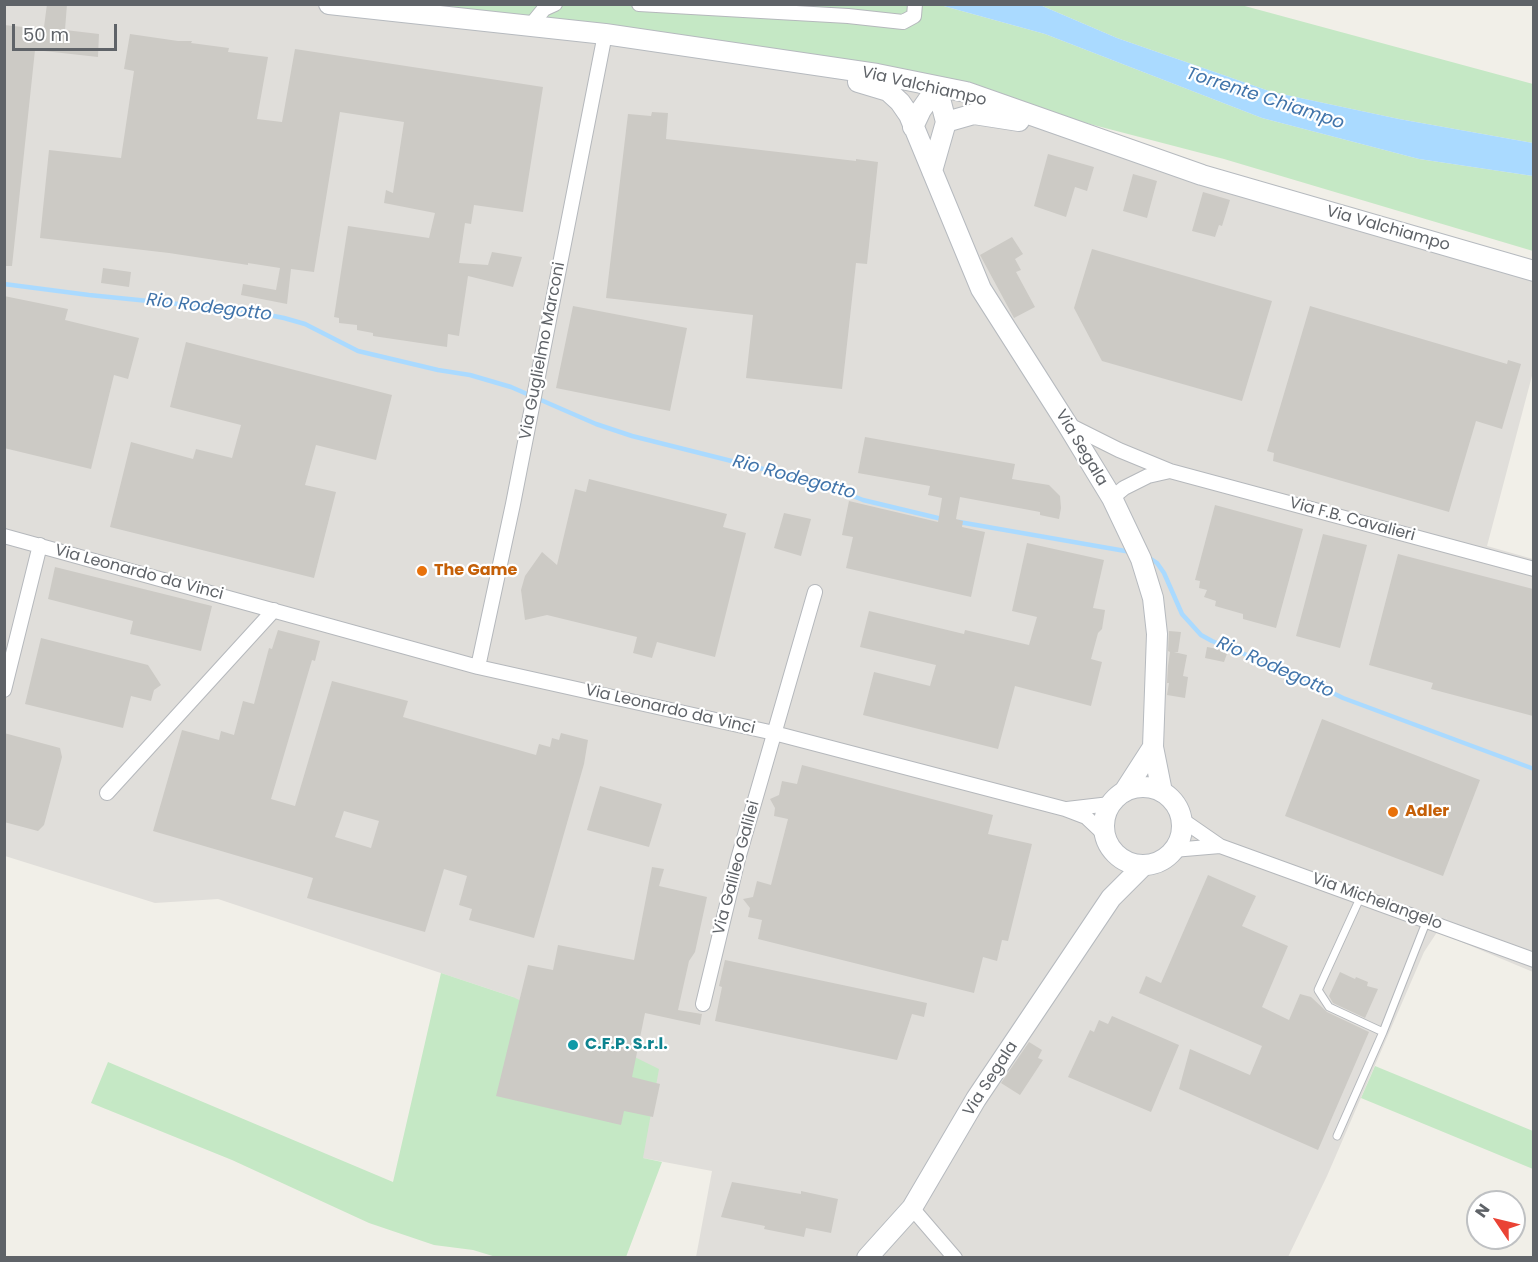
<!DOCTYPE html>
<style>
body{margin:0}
#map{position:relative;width:1538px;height:1262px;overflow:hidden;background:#f1efe8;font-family:Poppins,sans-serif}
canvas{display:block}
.frame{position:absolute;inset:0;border:6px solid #5f6368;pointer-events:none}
.north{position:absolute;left:1466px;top:1190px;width:60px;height:60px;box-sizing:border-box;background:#fff;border:2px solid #bfc1c3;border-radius:50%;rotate:305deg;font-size:16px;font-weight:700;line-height:24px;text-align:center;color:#5f6368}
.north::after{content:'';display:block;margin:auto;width:21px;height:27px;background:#ea4335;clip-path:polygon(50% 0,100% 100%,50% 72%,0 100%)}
.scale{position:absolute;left:12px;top:24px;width:105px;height:27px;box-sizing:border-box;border:3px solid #5f6368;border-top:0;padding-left:8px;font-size:18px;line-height:21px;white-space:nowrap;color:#5f6368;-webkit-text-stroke:4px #fff;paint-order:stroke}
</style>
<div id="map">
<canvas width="1538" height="1262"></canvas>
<div class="frame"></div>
<div class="north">N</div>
<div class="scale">50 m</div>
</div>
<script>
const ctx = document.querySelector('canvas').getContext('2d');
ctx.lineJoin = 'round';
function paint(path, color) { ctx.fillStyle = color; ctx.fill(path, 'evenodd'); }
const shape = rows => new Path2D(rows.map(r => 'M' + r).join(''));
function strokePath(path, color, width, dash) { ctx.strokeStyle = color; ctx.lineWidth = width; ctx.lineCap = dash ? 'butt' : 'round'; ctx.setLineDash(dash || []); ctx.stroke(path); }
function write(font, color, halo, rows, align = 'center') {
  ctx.font = font + ' Poppins,sans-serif'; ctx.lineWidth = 4.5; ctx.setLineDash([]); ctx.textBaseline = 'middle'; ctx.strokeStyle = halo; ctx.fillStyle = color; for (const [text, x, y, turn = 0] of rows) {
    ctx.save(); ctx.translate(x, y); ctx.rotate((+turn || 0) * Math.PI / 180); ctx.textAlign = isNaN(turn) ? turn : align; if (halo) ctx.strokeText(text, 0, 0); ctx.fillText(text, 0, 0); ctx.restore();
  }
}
paint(shape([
 [4,5,312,5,529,28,894,73,1533,278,1533,372,1487,546,1533,559,1533,972,1440,933,1447,917,1424,952,1327,1176,1288,1257,696,1257,712,1171,643,1158,513,997,218,899,155,903,5,856]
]), '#e0deda');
paint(shape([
 [312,5,940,5,1045,34,1262,118,1419,159,1533,176,1533,251,1224,159,894,73,529,28],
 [1040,5,1241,5,1533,84,1533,143,1399,119,1272,92,1117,38],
 [441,973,513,997,659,1069,643,1158,662,1162,626,1257,496,1257,473,1250,434,1245,369,1223,232,1160,91,1103,108,1062,393,1182],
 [1375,1066,1533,1131,1533,1169,1361,1098]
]), '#c5e8c5');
paint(shape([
 [940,5,1040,5,1117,38,1272,92,1399,119,1533,143,1533,176,1419,159,1262,118,1045,34]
]), '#aadaff');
strokePath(shape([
 [4,284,89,295,248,311,284,318,305,324,358,351,438,370,470,375,511,387,596,424,632,436,823,484,863,500,942,519],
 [959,522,1131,552],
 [1148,557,1157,563,1164,573,1182,614,1201,635,1212,641,1294,674,1343,698,1534,769]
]), '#aadaff', 4.5);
paint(shape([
 [47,4,67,4,65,30,99,34,98,57,35,50,12,266,4,266,4,25,42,29,44,27],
 [130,34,178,41,192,41,191,43,229,48,228,52,268,57,257,119,282,122,295,49,543,87,523,212,474,205,471,224,465,223,459,263,488,265,492,252,522,257,513,287,468,276,459,336,448,334,447,347,373,336,373,333,357,330,357,325,339,323,339,318,334,317,348,226,429,238,435,213,384,203,386,190,393,193,404,122,340,112,314,272,291,269,287,304,241,295,243,284,276,290,280,268,248,263,248,265,169,253,40,238,49,150,121,158,134,71,124,69],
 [652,112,668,113,666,139,856,161,856,159,878,162,867,264,856,263,842,389,746,378,753,315,606,298,628,114,651,116],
 [1048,154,1094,167,1087,191,1075,187,1066,217,1034,206],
 [1133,174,1157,181,1147,218,1123,211],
 [1203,192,1230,200,1222,226,1219,225,1215,237,1192,231],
 [1012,237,1023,254,1015,259,1021,270,1016,272,1035,307,1014,318,980,255],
 [1092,249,1272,301,1242,401,1102,361,1074,308],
 [103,268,131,272,129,287,101,283],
 [4,296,68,309,65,320,139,338,128,379,114,375,91,469,4,448],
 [573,306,687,328,670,411,556,388],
 [1310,306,1507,364,1508,360,1521,364,1502,429,1476,421,1449,512,1273,461,1274,453,1267,451],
 [186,342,392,395,376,460,316,445,305,485,336,492,314,578,110,527,131,442,193,459,196,449,232,458,241,425,170,407],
 [865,437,1015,464,1012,479,1049,485,1060,496,1061,508,1059,519,1040,515,1040,512,960,497,956,519,963,521,962,527,985,532,971,597,846,568,853,537,842,535,849,501,938,522,942,498,928,495,930,486,858,473],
 [589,479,727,514,723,527,746,533,715,657,657,642,652,658,633,653,637,637,547,615,525,620,521,590,525,576,542,552,557,565,575,489,586,492],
 [1215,505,1303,529,1276,628,1243,619,1243,614,1215,606,1216,601,1204,597,1207,590,1199,588,1200,581,1195,580],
 [784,513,811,519,801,556,774,548],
 [1323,534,1367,545,1340,648,1296,636],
 [1027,543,1104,560,1093,608,1105,610,1102,629,1098,633,1091,659,1102,662,1091,706,1015,686,998,749,863,715,874,672,930,686,936,665,860,647,869,611,964,634,965,630,1029,645,1037,617,1012,611],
 [1398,554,1533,589,1533,716,1431,689,1433,683,1369,665],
 [55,567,212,606,201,651,130,634,133,621,48,599],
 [278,630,320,641,315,661,312,660,271,799,295,806,332,681,408,701,403,717,536,755,539,744,550,747,552,738,559,740,561,733,588,740,584,764,534,938,469,920,472,909,459,905,467,876,444,869,425,932,307,898,313,878,153,831,182,730,219,740,221,731,234,735,243,701,254,704,269,648,272,649],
 [344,811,379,821,371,848,335,837],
 [1169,631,1181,632,1178,652,1174,652,1187,655,1183,676,1188,677,1185,698,1167,695,1169,683,1167,683,1168,666,1170,652,1168,651],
 [41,638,148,665,161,685,154,690,151,701,131,696,123,728,25,704],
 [1207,647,1228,651,1224,662,1205,658],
 [1322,719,1480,780,1443,876,1285,816],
 [4,733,60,748,62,757,44,825,38,831,4,822],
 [802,765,993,815,988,834,1032,844,1008,941,1002,940,997,961,983,957,974,993,758,939,762,920,748,917,750,908,743,899,753,897,757,881,771,885,788,819,774,816,775,808,770,799,779,795,782,781,797,784],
 [600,786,662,804,649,847,587,830],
 [652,867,664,869,659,886,707,897,695,952,689,961,678,1010,702,1014,700,1025,645,1013,632,1077,660,1084,653,1117,624,1111,621,1125,496,1096,528,965,553,970,558,945,634,960],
 [1208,875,1256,896,1242,926,1288,946,1262,1007,1289,1020,1300,994,1311,997,1327,1012,1369,1032,1318,1150,1179,1089,1190,1049,1250,1075,1262,1046,1139,993,1146,976,1161,983],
 [725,960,927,1003,924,1017,912,1014,897,1060,715,1021,722,987,719,986],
 [1340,972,1355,979,1356,977,1368,982,1367,986,1378,989,1365,1018,1333,1003,1329,996],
 [1112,1016,1179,1045,1151,1112,1068,1077,1090,1030,1094,1032,1099,1020,1108,1024],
 [1029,1042,1042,1050,1038,1058,1043,1060,1020,1095,1001,1083],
 [732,1182,801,1194,801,1191,838,1199,831,1233,806,1228,804,1237,764,1229,765,1226,721,1217]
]), '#cccac5');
const lane = shape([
 [1361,896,1318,990,1329,1007,1383,1032,1427,920],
 [1337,1136,1383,1032]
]);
const street = shape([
 [639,4,848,16,903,22,914,16,915,4],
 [533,27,535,20,544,9,555,4],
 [1067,424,1119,450,1170,471,1534,569],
 [1112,498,1124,488,1148,476,1170,471],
 [4,536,478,667,774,733,1065,809,1086,817,1104,834],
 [478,667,513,504,605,34],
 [4,690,40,545],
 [107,793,274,610],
 [1067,809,1110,804],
 [1181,819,1220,846,1534,960],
 [1173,850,1220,846],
 [703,1004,738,859,815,592],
 [912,1208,955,1258]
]);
const secondary = shape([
 [329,4,605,34,877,74,966,92,1202,175,1534,271],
 [858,82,888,91,900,102,909,115,981,289,1067,424,1112,498,1141,559,1153,598,1157,634,1153,747,1162,792],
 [946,122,974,114,1019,121],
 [913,127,921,110,937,87],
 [932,171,946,122,937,87],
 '1104 826a39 39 0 1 1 78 0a39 39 0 1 1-78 0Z',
 [1124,792,1153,747],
 [867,1258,912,1208,976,1099,1111,898,1144,865]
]);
strokePath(lane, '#b5b8bc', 9);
strokePath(street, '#b5b8bc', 16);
strokePath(secondary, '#b6babf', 22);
strokePath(lane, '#fff', 7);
strokePath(street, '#fff', 14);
strokePath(secondary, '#fff', 20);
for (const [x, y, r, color] of [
 [422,571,6,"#e8710a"],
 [1393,812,6,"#e8710a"],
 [573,1045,6,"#0f9aa8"]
]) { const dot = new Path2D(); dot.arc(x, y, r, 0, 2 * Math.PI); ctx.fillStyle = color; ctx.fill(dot); strokePath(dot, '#fff', 2); }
write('16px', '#5f6368', '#fff', [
 ["Via Valchiampo",924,87,13],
 ["Via Valchiampo",1388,229,16],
 ["Via Guglielmo Marconi",543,351,-79],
 ["Via Segala",1081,448,59],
 ["Via F.B. Cavalieri",1352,520,15],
 ["Via Leonardo da Vinci",139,573,15],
 ["Via Leonardo da Vinci",670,710,13],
 ["Via Galileo Galilei",737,868,-75],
 ["Via Michelangelo",1377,902,20],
 ["Via Segala",991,1079,-57]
]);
write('bold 16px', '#c56008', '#fff', [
 ["The Game",434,571],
 ["Adler",1405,812]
], 'left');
write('bold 16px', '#0d838f', '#fff', [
 ["C.F.P. S.r.l.",585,1045]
], 'left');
write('italic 18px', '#4174aa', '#fff', [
 ["Torrente Chiampo",1265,99,18],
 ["Rio Rodegotto",209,308,7],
 ["Rio Rodegotto",794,478,15],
 ["Rio Rodegotto",1275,668,24]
]);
</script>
